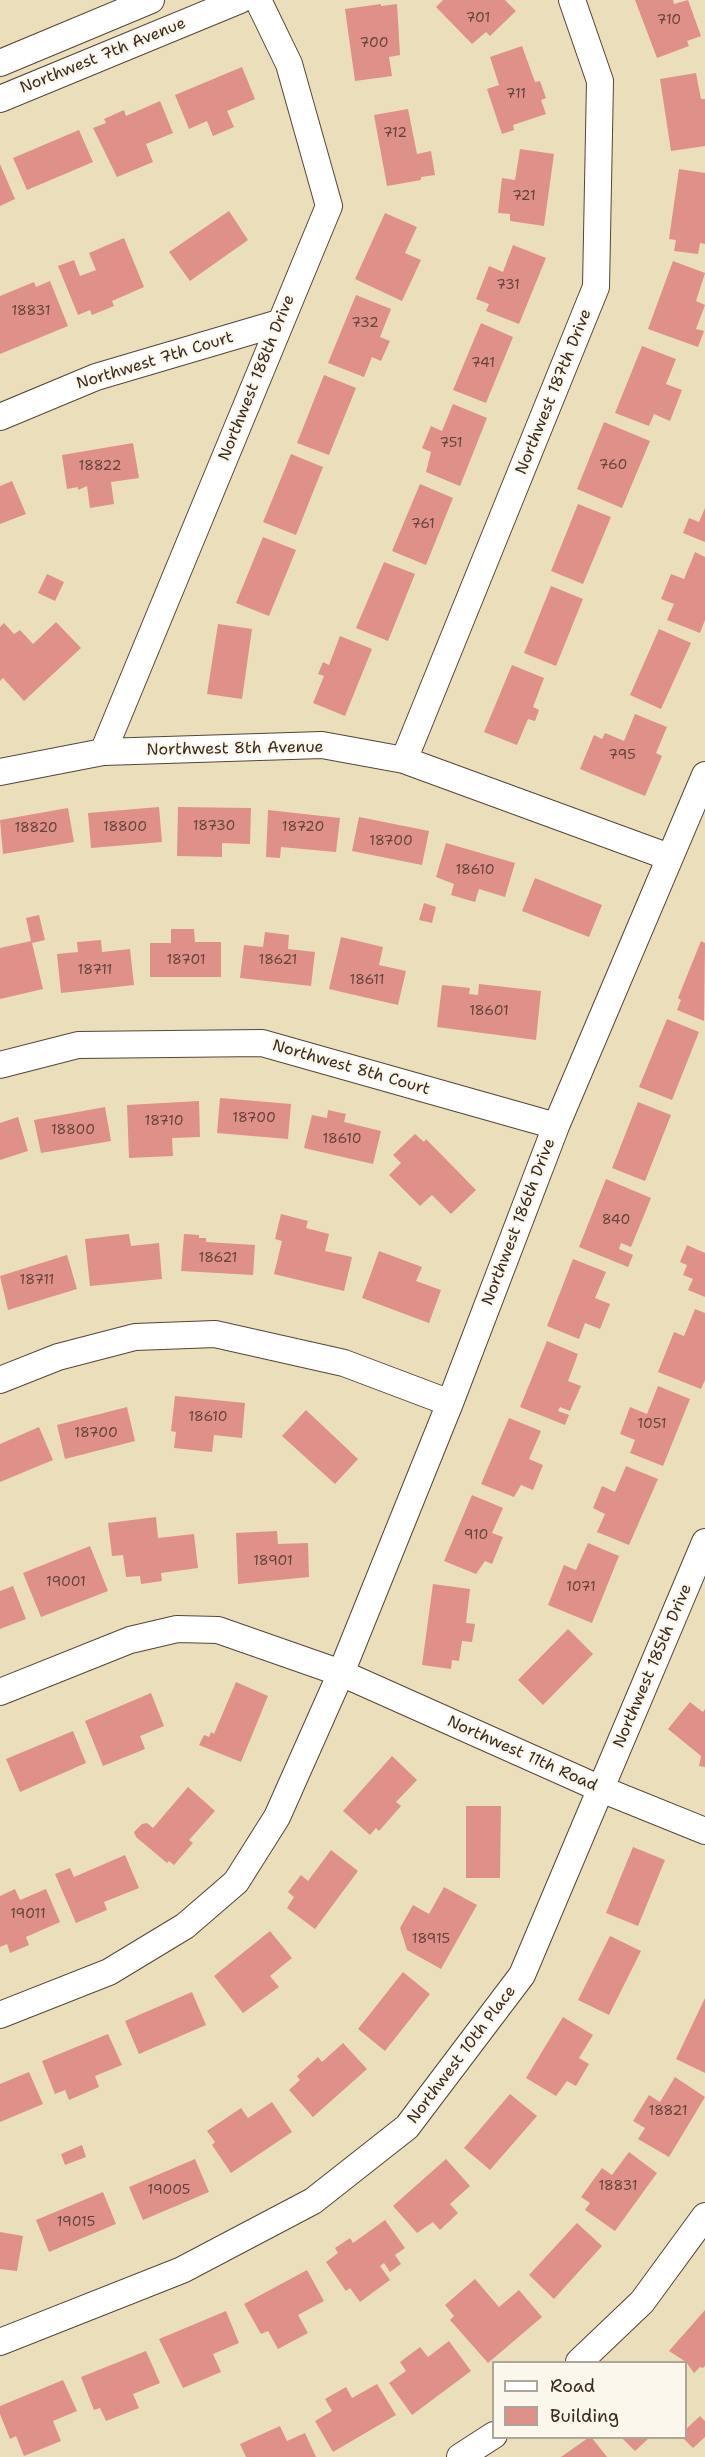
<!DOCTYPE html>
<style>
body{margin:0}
#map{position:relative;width:705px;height:2457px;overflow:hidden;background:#ebdfbb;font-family:"Shantell Sans",sans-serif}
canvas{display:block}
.legend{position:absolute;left:492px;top:2361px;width:195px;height:78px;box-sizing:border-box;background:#fbf7ec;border:2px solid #aea59a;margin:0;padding:8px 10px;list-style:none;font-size:18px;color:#3b2a1e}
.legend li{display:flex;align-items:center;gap:12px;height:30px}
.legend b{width:30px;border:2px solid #aea59a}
</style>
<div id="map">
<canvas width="705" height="2457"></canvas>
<ul class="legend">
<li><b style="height:8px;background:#fff"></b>Road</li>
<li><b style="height:16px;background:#df9089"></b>Building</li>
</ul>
</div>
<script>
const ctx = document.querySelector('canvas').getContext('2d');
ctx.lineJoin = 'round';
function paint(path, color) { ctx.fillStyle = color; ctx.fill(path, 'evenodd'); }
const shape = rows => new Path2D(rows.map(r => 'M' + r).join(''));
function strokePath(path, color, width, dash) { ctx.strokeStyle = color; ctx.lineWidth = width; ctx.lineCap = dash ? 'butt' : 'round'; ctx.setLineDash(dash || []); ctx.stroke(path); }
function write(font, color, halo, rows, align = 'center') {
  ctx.font = font + ' "Shantell Sans",sans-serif'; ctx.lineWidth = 4.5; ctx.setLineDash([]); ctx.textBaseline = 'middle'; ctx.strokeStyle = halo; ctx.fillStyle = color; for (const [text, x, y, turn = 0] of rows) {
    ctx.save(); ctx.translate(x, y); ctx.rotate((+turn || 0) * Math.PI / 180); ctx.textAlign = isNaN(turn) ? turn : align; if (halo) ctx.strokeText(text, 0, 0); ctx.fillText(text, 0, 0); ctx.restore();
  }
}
paint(shape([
 [443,0,505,0,516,11,490,36,486,32,472,44,436,7],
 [635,0,673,0,674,4,688,0,701,36,687,41,689,46,657,58],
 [381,4,381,6,397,4,400,55,389,57,392,76,355,81,345,9],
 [522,46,535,82,540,81,546,98,541,100,546,114,513,125,514,130,502,134,487,89,499,85,490,57],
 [242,67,255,99,227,111,234,127,213,136,207,121,189,129,175,95],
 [696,73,701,99,705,99,705,146,671,151,660,79],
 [160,101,173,133,146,144,153,162,117,177,93,128,106,123,104,119,124,110,126,116],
 [408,109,417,154,431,151,435,175,421,177,421,180,387,186,374,115],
 [79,130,93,162,27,190,13,158],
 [520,149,554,154,544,226,510,221,510,214,498,213,502,178,515,180],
 [0,164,15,199,0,206],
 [679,169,705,173,705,244,700,243,698,254,674,251,676,240,669,239],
 [229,211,248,240,190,281,169,252],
 [385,213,417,227,405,253,421,260,402,301,355,279],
 [124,238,144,287,112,301,114,306,92,315,90,310,78,315,58,266,74,260,80,276,96,270,89,253],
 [513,245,546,258,519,324,486,311,489,304,476,299,489,266,503,272],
 [673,261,705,273,696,301,705,305,696,329,704,331,698,347,648,329],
 [50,281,68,326,0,354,0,296,34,282,36,287],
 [356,295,391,309,380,337,390,341,381,361,372,357,364,377,328,363],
 [481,323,513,337,486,403,453,390],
 [642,346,676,359,666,384,682,390,670,421,654,414,649,426,615,413],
 [324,375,356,388,329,455,297,443],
 [453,404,487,418,460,486,426,472,431,452,422,448,431,426,442,431],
 [604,422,650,441,622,508,577,489],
 [133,443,139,478,111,482,114,504,90,508,87,486,78,490,78,487,67,489,62,455],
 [291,454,323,467,296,535,263,522],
 [12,481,26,514,0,524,0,486],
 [420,484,453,498,426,565,392,551],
 [578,504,611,517,583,584,551,571],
 [705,508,705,542,683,533,689,518,699,522],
 [263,537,296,550,269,616,236,603],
 [695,552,705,557,705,620,700,633,667,620,674,604,661,599,671,574,684,579],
 [384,562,415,574,388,641,356,628],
 [47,574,64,582,55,601,38,593],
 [551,586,583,599,556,666,524,653],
 [56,622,81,648,24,701,3,678,0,681,0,627,4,623,14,634,20,630,33,644],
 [218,624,252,629,242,699,207,694],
 [659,629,691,643,661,709,630,695],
 [340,636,372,649,345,716,313,703,324,676,318,674,323,662,329,665],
 [512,665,544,678,533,707,539,710,535,721,528,719,517,745,484,732],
 [635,714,667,727,656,753,662,756,645,796,580,769,594,735,602,739,605,733,624,741],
 [159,807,162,842,91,848,88,813],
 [178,807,251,808,250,844,222,843,222,857,177,856],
 [68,808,74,842,3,854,0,820],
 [268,810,340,818,336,852,281,847,280,858,266,857],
 [359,817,429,831,422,865,352,851],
 [446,843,515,863,505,897,479,889,475,902,451,895,454,884,436,877],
 [535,878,602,905,589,937,522,911],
 [424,903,436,907,432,923,419,920],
 [39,915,45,940,32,943,43,989,0,999,0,948,31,941,26,918],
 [171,929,194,929,195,942,221,942,221,977,150,977,150,943,171,943],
 [265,932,289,935,288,949,315,952,311,986,240,978,244,945,263,947],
 [341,937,383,947,379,965,406,971,398,1005,329,989],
 [101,940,102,952,130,949,134,985,61,993,57,954,78,952,77,942],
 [701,941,705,943,704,1021,677,1010,681,1000,678,998],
 [479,984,541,991,536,1040,437,1027,442,985,470,988,469,994,478,995],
 [667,1019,699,1032,672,1100,639,1087],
 [220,1098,291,1104,288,1139,217,1133],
 [199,1101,200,1137,172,1138,173,1156,129,1158,127,1105],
 [638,1102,671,1115,645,1181,612,1168],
 [105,1107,111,1141,41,1153,34,1120],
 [328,1110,346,1114,344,1122,381,1131,373,1164,304,1148,312,1115,327,1118],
 [18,1117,28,1151,0,1160,0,1123],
 [415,1134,424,1142,426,1139,476,1190,451,1214,432,1195,420,1206,389,1175,401,1163,393,1155],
 [606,1179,651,1198,631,1247,621,1243,619,1249,633,1255,628,1267,579,1247],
 [281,1214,308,1221,306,1228,329,1234,325,1251,352,1257,344,1291,274,1274,282,1241,275,1239],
 [129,1234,131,1246,159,1243,162,1279,90,1286,85,1239],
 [184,1234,199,1235,199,1238,206,1238,206,1242,255,1245,253,1275,181,1271],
 [687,1245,705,1253,705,1297,688,1290,693,1279,683,1275,687,1265,680,1262],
 [379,1251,422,1267,416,1281,441,1290,429,1323,362,1298],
 [67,1255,77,1289,8,1310,0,1276],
 [573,1259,606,1272,595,1298,610,1304,600,1329,585,1323,579,1339,547,1326],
 [695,1309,705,1313,705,1380,701,1389,658,1372,674,1332,684,1336],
 [547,1341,578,1354,568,1381,581,1386,570,1411,560,1407,558,1411,569,1415,565,1425,520,1407],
 [658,1386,690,1399,663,1466,630,1453,635,1440,620,1434,630,1407,647,1414],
 [175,1396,245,1403,242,1438,214,1435,212,1452,174,1448,176,1432,171,1431],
 [127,1407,135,1441,65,1459,57,1425],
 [306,1410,358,1459,335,1484,282,1436],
 [509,1418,541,1431,529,1459,543,1465,533,1490,521,1485,514,1497,481,1484],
 [39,1427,53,1460,0,1482,0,1444],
 [626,1466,658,1479,629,1545,597,1532,605,1514,593,1508,602,1486,615,1492],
 [472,1495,503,1508,492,1533,503,1537,492,1564,485,1561,476,1574,444,1561],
 [156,1517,158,1538,194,1534,198,1568,161,1573,162,1581,141,1584,140,1576,126,1577,123,1555,112,1556,108,1523],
 [277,1531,278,1544,308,1543,309,1577,238,1584,236,1533],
 [588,1543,619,1556,592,1623,548,1605,564,1565,576,1570],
 [90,1546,108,1591,41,1617,23,1573],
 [433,1584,470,1589,466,1623,475,1624,472,1642,462,1641,459,1661,452,1660,451,1669,422,1665],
 [13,1586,26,1619,0,1629,0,1591],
 [568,1629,593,1654,543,1705,518,1680],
 [236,1682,268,1696,241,1762,199,1745,204,1735,209,1737,211,1732,214,1734],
 [151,1693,164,1726,140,1736,145,1749,103,1766,85,1721],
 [690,1702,703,1712,705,1709,705,1767,699,1766,701,1756,668,1729],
 [73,1731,86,1763,20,1792,6,1759],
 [392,1756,417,1780,396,1802,401,1806,379,1831,376,1828,370,1835,343,1811],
 [188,1787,215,1811,189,1840,193,1843,174,1865,169,1861,167,1863,136,1837,134,1832,142,1824,147,1823,153,1828],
 [466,1806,501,1806,500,1878,466,1878],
 [633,1847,665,1860,638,1926,606,1913],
 [331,1850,358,1871,315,1929,287,1908,294,1897,288,1892,301,1875,308,1881],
 [125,1855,139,1888,104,1902,107,1910,76,1923,55,1874,70,1868,74,1877],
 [444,1887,477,1905,441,1969,407,1950,400,1928,413,1905,429,1914],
 [15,1889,20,1900,46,1889,60,1922,26,1937,29,1945,10,1953,7,1944,0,1947,0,1896],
 [270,1931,292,1958,270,1976,279,1987,243,2013,214,1976],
 [610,1936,641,1951,609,2015,578,2000],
 [403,1972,430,1994,385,2051,358,2029],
 [192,1992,206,2025,139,2054,125,2021],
 [705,1998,705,2073,676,2059],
 [563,2017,593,2035,579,2058,589,2064,576,2086,567,2081,556,2096,526,2078],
 [108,2034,122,2065,95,2076,99,2087,69,2100,65,2090,55,2094,42,2061],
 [343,2043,367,2069,313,2117,289,2090,300,2080,297,2076,318,2057,322,2062],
 [29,2072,43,2104,0,2122,0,2084],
 [675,2077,705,2097,669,2157,638,2139,645,2128,633,2121,649,2095,660,2102],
 [510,2094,537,2116,490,2170,464,2148],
 [272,2102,292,2132,231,2173,212,2145,215,2142,207,2131,241,2108,248,2118],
 [82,2145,86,2157,65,2165,61,2154],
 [629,2152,657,2173,615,2231,585,2210,590,2203,581,2197,602,2168,612,2175],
 [195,2159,209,2192,143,2220,129,2187],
 [446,2159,470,2186,450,2204,458,2213,440,2230,433,2222,417,2233,393,2206],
 [103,2192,116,2224,49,2252,36,2220],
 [385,2220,405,2248,395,2255,401,2264,390,2272,384,2263,380,2266,390,2280,360,2302,350,2288,346,2291,326,2262,338,2253,335,2248,350,2238,353,2243],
 [577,2223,602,2246,554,2299,529,2275],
 [0,2232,23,2236,17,2271,0,2269],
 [307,2270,324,2301,298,2315,308,2333,278,2349,268,2331,261,2334,244,2304],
 [475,2279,499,2307,519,2290,542,2317,488,2363,450,2320,454,2316,445,2305],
 [705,2310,705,2366,703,2368,700,2367,694,2373,686,2362,669,2351],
 [226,2311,239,2343,213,2354,221,2372,183,2388,159,2339],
 [449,2341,471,2371,412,2415,389,2383,406,2371,400,2362,420,2347,428,2357],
 [146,2351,160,2383,133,2394,139,2408,106,2421,100,2408,94,2410,81,2377],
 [63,2380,77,2411,53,2421,61,2441,24,2456,16,2436,10,2439,0,2414,0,2406],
 [377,2384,396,2415,333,2452,315,2421,332,2411,325,2399,346,2387,352,2398],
 [700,2416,705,2421,705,2437,693,2448,683,2438,686,2438,686,2429],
 [280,2426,287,2441,305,2433,316,2457,246,2457,240,2444],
 [588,2438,592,2438,607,2457,561,2457],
 [622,2438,649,2438,635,2451]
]), '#df9089');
const minor = shape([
 [0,63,151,0],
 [0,99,240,0],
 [0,417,96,377,279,323],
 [103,752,329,206,289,64,258,0],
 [404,760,596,287,600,81,572,0],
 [0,772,103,752,322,745,404,760,669,857],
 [0,1065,78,1045,262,1043,556,1126],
 [0,1380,58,1357,135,1337,215,1334,344,1363,450,1403],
 [0,1692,130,1640,177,1629,218,1630,341,1673,601,1789,705,1831],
 [0,2015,109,1972,185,1926,236,1882,277,1817,341,1673,450,1403,556,1126,705,775],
 [0,2342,182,2270,313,2201,407,2127,522,1975,705,1542],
 [579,2362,642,2302,705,2216],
 [460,2457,494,2435]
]);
strokePath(minor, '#554536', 28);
strokePath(minor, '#fff', 26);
write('14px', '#644439', null, [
 ["701",478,18],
 ["710",669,20],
 ["700",374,43],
 ["711",516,94],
 ["712",395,133],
 ["721",524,196],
 ["731",508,285],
 ["18831",31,311],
 ["732",365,323],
 ["741",483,363],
 ["751",451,443],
 ["760",613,465],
 ["18822",100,466],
 ["761",423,524],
 ["795",622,755],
 ["18730",214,826],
 ["18800",125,827],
 ["18720",303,827],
 ["18820",36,828],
 ["18700",391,841],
 ["18610",475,870],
 ["18701",186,960],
 ["18621",278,960],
 ["18711",95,970],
 ["18611",367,980],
 ["18601",489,1011],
 ["18700",254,1118],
 ["18710",164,1121],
 ["18800",73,1130],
 ["18610",342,1139],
 ["840",616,1220],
 ["18621",218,1258],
 ["18711",37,1280],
 ["18610",208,1417],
 ["1051",652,1424],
 ["18700",96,1433],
 ["910",476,1535],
 ["18901",273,1561],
 ["19001",66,1582],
 ["1071",581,1587],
 ["19011",28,1914],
 ["18915",431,1939],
 ["18821",668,2111],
 ["18831",618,2186],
 ["19005",169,2190],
 ["19015",76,2222]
]);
write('16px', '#3b2a1e', '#fbf7ec', [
 ["Northwest 7th Avenue",103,56,-22],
 ["Northwest 7th Court",155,361,-17],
 ["Northwest 188th Drive",257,378,-68],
 ["Northwest 187th Drive",554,392,-68],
 ["Northwest 8th Avenue",235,749,-1],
 ["Northwest 8th Court",351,1068,16],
 ["Northwest 186th Drive",519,1222,-69],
 ["Northwest 185th Drive",653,1666,-67],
 ["Northwest 11th Road",522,1754,24],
 ["Northwest 10th Place",462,2055,-53]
]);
</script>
